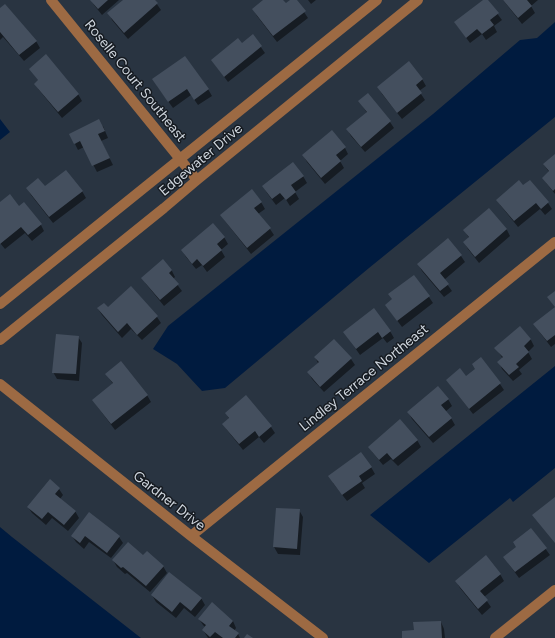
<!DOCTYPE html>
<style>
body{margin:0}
canvas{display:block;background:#293441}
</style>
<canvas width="555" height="638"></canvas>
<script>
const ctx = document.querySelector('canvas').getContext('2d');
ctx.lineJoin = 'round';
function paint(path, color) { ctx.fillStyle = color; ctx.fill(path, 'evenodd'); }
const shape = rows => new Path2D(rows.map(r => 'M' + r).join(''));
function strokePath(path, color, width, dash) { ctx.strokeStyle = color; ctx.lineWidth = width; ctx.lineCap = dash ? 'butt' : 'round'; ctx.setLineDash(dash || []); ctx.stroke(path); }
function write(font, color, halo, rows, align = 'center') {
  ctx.font = font + ' Figtree,sans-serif'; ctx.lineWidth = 3; ctx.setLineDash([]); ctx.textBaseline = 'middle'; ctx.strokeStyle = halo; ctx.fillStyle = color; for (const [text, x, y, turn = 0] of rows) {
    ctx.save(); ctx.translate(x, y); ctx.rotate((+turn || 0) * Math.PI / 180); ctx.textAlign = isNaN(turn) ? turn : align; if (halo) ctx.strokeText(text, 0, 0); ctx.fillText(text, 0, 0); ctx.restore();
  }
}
paint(shape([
 [555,22,555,117,369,268,225,388,202,391,177,364,153,349,168,326,433,114,520,40,537,38],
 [0,119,10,132,0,140],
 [555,366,555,468,513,502,510,498,429,563,370,515],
 [0,527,12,537,141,638,0,638]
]), '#001b3f');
paint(shape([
 [91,0,119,0,102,15,94,5],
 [124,0,154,0,161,10,128,39,112,20,109,13],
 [265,0,282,0,285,5,291,0,296,0,308,18,277,42,257,16,253,9],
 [308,0,316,0,311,4],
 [485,0,487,0,502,20,494,26,497,32,486,40,482,34,470,43,455,23],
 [503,0,538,0,531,6,535,13,522,24],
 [0,10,36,41,40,48,24,61,3,37,0,40],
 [253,36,265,53,228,82,216,66,212,60,242,44],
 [30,69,78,94,82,101,62,118,39,90,35,84,39,81],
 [422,79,426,86,419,91,425,100,402,119,382,94,378,87],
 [157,86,208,89,212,96,198,105,191,95,173,108],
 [368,95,390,122,394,128,365,152,351,136,347,129,367,113,360,102],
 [103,126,108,138,101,141,113,165,97,172,84,147,78,150,75,144],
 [345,148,348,154,340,161,344,168,325,184,307,162,303,155],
 [555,155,555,194,547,184,543,178,549,172,544,165],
 [303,176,307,183,295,192,299,199,290,206,285,198,276,205,267,193,263,186],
 [530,181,548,203,552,209,545,215,540,209,518,227,501,206,497,200,523,187],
 [27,188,45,188,82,191,86,198,53,223,31,195],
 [261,202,265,209,258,214,270,229,274,235,251,254,225,221,221,215],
 [0,203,19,207,41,225,44,231,32,241,25,233,5,249,0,243],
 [489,209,507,230,510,236,479,263,468,249,464,242,469,238,464,230],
 [224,237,228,244,221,250,225,257,207,272,202,265,196,269,186,257,182,250],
 [461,256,465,262,444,280,452,291,444,297,422,271,418,264],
 [163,261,172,271,175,277,173,279,182,291,164,306,146,284,143,278],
 [131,287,157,317,161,323,142,340,131,329,122,338,102,315,98,309,108,308],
 [429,297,433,303,402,327,390,311,386,305,393,300],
 [555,308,555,344,551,347,538,330,535,324],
 [520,327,531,340,534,346,528,352,532,359,519,370,522,374,513,381,502,369,499,362,503,359,496,348],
 [390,331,394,338,387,343,383,338,360,355,344,332],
 [78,337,82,343,79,381,57,379,53,372],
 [334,340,351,359,355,365,324,392,312,379,308,372,318,363,315,357],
 [106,374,147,395,151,402,115,430,97,406,93,400,113,384],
 [447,380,500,384,504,390,473,414,451,386],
 [448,399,452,406,445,412,451,418,455,425,433,443,412,419,408,412],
 [226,413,271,427,275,433,264,443,259,437,243,450,227,430,223,424,229,419],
 [417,440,421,447,398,466,391,459,383,465,373,453,369,447],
 [371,467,375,474,362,483,365,488,347,501,333,483],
 [59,489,63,495,60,499,75,511,79,518,68,531,52,518,46,525,32,513,28,507],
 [299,510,303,517,300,555,278,554,274,547],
 [90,514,119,537,123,543,111,558,89,542,84,549,76,542,72,536],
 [531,529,550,555,519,578,508,563,517,547],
 [143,556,163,566,167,573,150,592,127,573,125,574,117,567,113,560],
 [500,574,504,581,484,597,491,607,482,615,460,588,456,581],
 [152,595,201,598,205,605,195,617,184,608,176,618,156,602],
 [199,619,233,621,236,628,234,631,238,634,240,638,208,638,203,630,205,627,203,625],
 [441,622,444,629,445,638,403,638,415,631]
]), '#0007');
paint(shape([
 [90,0,108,0,98,9],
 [123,0,155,0,158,3,124,33,107,13],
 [263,0,283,0,286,3,290,0,297,0,306,11,273,36,252,9],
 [483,0,488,0,499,13,490,20,494,25,482,34,477,29,466,38,454,22],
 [503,0,527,0,532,6,518,18],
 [5,4,37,41,19,55,0,32,0,8],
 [253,34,262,46,224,77,211,60,238,38,242,43],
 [46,54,79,94,58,112,34,84,38,80,29,69],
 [185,56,209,89,194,100,187,89,168,102,152,79],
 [409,61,423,79,416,85,422,93,397,113,377,87],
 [368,93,391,121,361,147,346,129,367,112,358,101],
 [99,119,105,131,98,134,110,158,92,166,80,141,74,144,69,134],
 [332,130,346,147,336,155,341,161,321,178,302,155],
 [555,154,555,189,553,191,542,178,549,171,543,164],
 [293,162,304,176,291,185,296,192,286,200,280,193,272,199,262,186],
 [66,170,83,191,49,217,26,188,38,178,45,186],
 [519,180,523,185,530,180,549,202,541,209,536,203,514,221,496,200],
 [252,189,262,202,254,208,271,228,247,248,220,215],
 [10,194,19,206,24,202,42,224,28,235,21,227,0,244,0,202],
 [489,208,507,229,475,257,463,242,469,237,463,230],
 [213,223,225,237,217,244,222,250,203,266,197,259,192,264,181,250],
 [448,238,462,255,440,273,449,284,440,291,417,264],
 [163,259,172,270,169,273,179,284,160,300,141,278],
 [414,275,430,296,397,321,385,305,392,299,388,294],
 [131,286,158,316,137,335,127,323,118,332,97,308,104,303,108,307],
 [555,291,555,335,547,341,533,324,555,307,547,297],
 [374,308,391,331,382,338,378,332,356,349,343,332],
 [520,326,531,339,524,346,529,352,516,364,519,367,509,375,497,362,503,357,494,348],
 [56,334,79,336,76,374,52,373],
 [334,339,352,358,320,387,307,372,319,362,314,357],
 [481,357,501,383,469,409,446,380,460,368,466,376,475,369,472,364],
 [121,361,148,395,111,424,92,400,113,383,105,374],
 [438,386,449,399,441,405,452,418,429,437,407,412],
 [246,395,272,426,259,437,255,431,239,444,222,424,229,418,225,413],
 [400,419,418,440,393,460,387,453,379,460,368,447],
 [361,452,372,467,359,476,362,481,342,495,328,476],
 [50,479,60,488,55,494,76,511,64,525,48,512,42,519,27,507],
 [555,497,555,543,532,515],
 [276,508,300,509,297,549,273,547],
 [89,512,120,536,107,553,85,536,80,543,71,536],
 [531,528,547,548,515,572,503,557,516,547,513,542],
 [128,542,143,555,147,551,164,566,146,586,123,567,121,568,112,560],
 [486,555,501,574,480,591,488,600,478,609,455,581],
 [169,572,202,598,191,611,180,602,172,612,151,595],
 [212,602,233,621,229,626,239,633,235,638,223,638,215,632,210,637,202,630,206,625,198,619],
 [441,621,442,638,402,638,402,631,414,630,413,622],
 [247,634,253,638,244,638]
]), '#444f5e');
strokePath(shape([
 [51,0,197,180],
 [0,304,377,0],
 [0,340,164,208,197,180,418,0],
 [0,384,191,536,323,638],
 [191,536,555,242],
 [495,638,555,590]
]), '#9d6a43', 10);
write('14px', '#ced5dd', '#161b21', [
 ["Roselle Court Southeast",135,81,51],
 ["Edgewater Drive",201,160,-40],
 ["Lindley Terrace Northeast",364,378,-39],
 ["Gardner Drive",169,501,38]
]);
</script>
